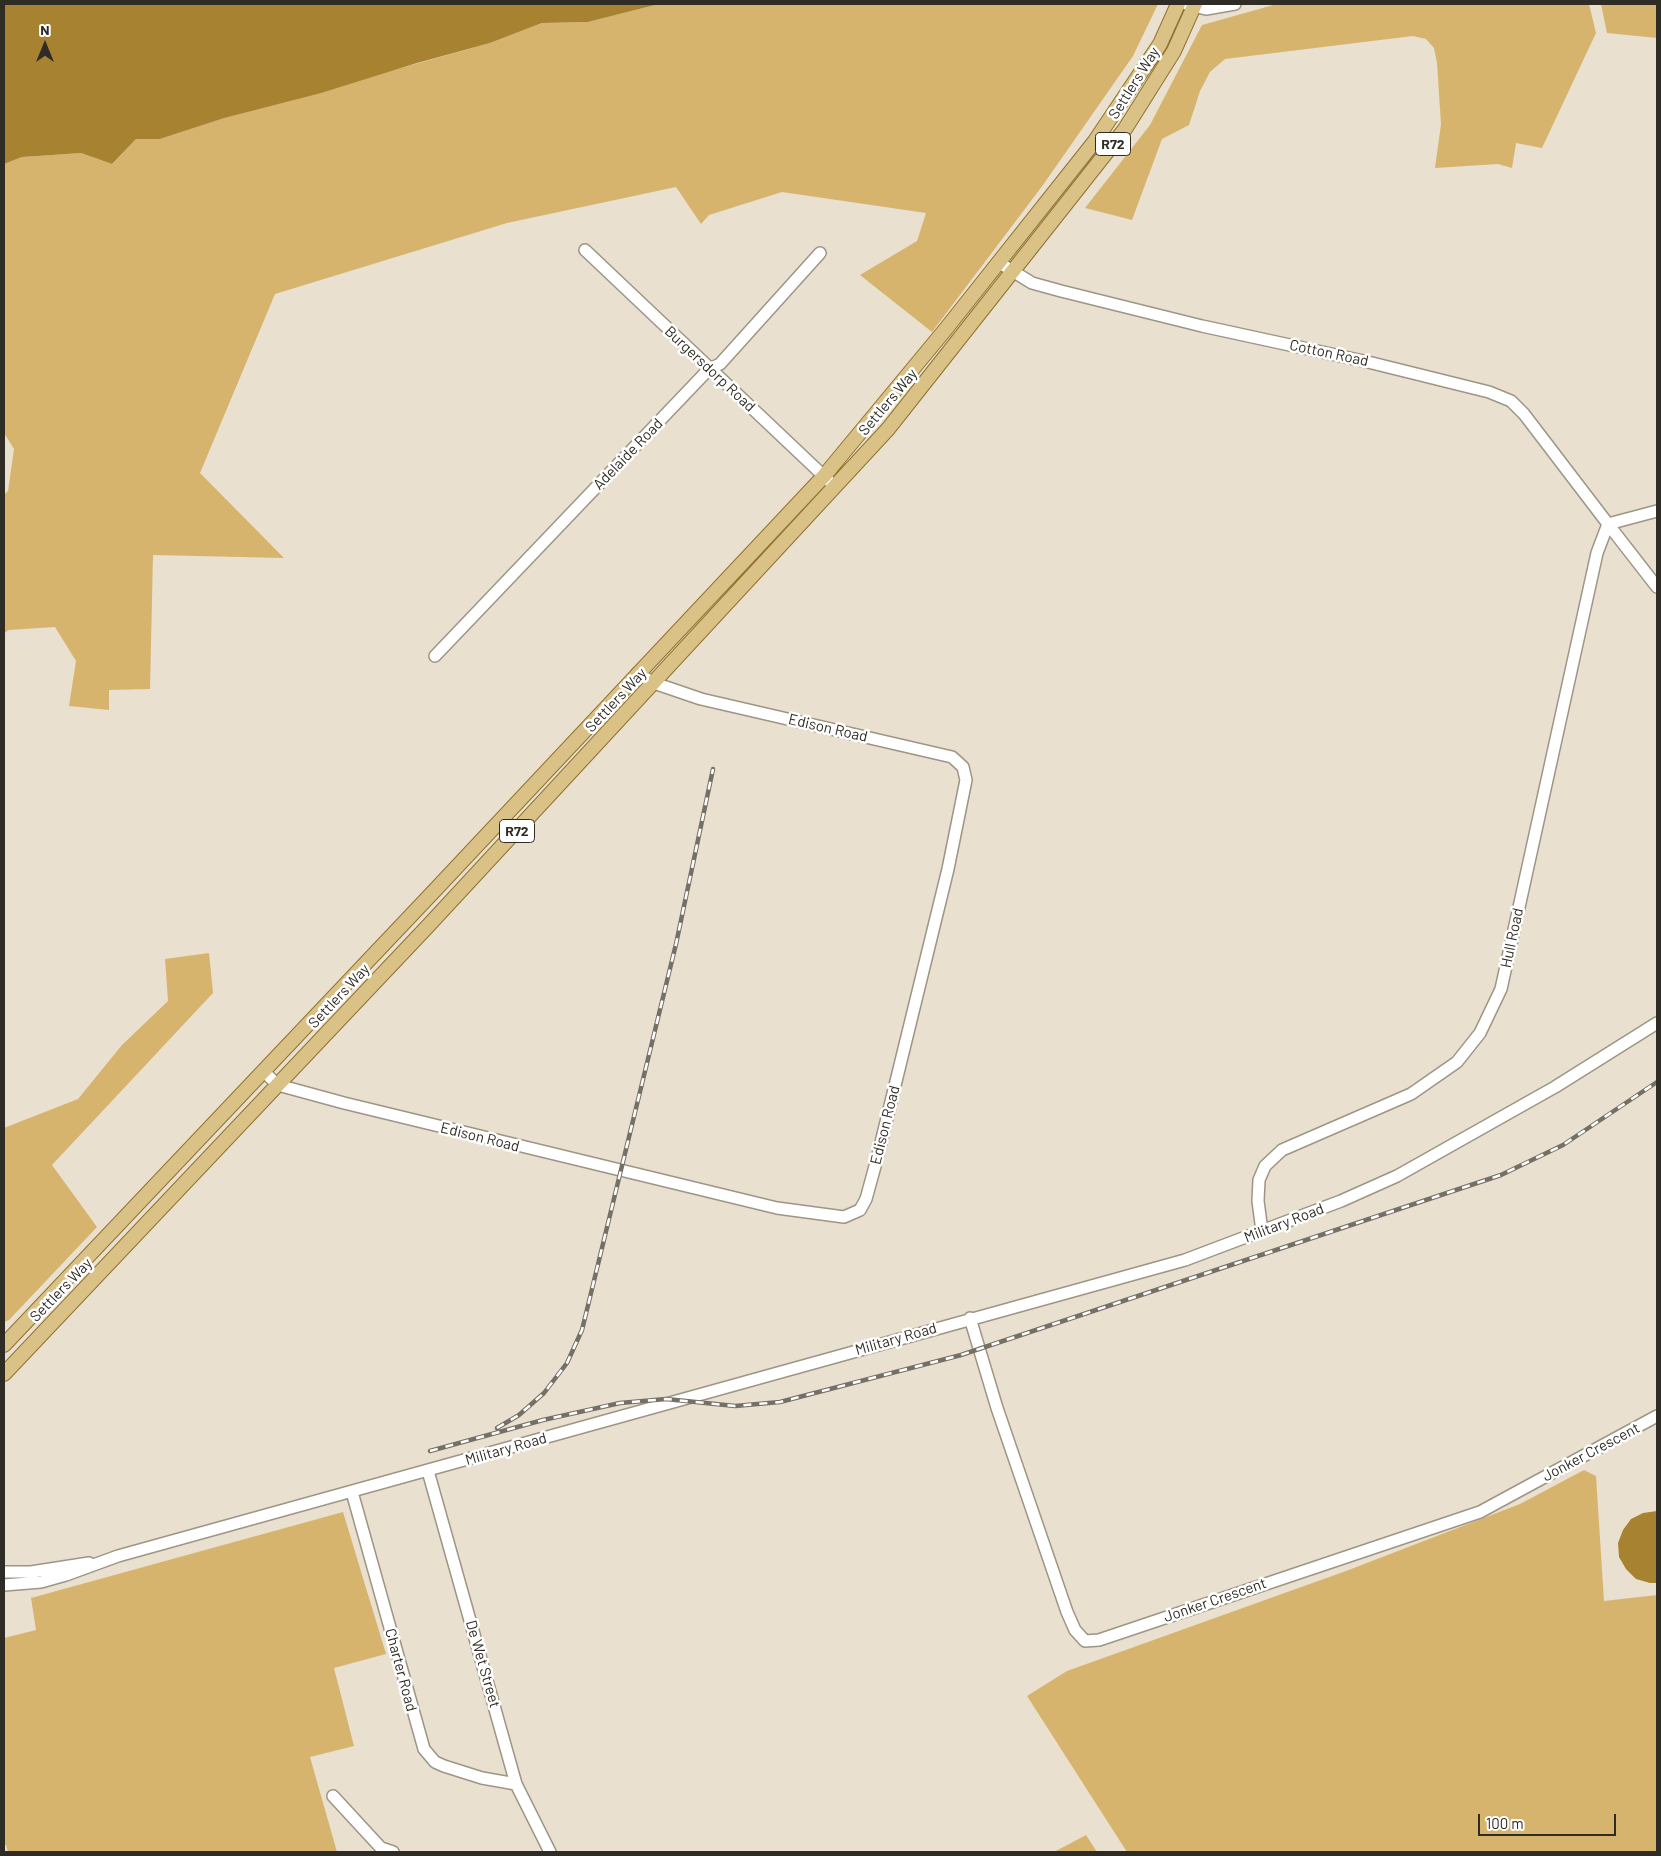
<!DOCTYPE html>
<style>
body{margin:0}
#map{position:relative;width:1661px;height:1856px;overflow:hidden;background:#e9e0cf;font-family:Barlow,sans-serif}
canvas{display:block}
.frame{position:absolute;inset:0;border:5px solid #2f2c25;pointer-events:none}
.north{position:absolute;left:20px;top:20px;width:50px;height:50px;-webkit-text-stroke:4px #fff;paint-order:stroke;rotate:0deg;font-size:14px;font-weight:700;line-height:20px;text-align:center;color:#2f2c25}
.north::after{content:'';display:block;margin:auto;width:18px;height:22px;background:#2f2c25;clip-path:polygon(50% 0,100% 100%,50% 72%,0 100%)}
.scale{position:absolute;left:1478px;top:1814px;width:138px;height:22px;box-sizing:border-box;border:2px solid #2f2c25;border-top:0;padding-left:6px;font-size:15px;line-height:18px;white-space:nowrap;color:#2f2c25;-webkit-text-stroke:4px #fff;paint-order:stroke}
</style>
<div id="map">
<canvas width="1661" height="1856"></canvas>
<div class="frame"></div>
<div class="north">N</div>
<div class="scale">100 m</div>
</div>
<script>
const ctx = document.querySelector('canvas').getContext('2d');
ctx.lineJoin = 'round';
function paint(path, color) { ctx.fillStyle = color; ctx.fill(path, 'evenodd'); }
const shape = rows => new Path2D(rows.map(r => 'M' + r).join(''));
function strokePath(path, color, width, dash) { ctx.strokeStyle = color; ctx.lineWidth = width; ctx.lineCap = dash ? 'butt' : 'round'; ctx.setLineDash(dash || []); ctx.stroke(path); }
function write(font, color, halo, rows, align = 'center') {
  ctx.font = font + ' Barlow,sans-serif'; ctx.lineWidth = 5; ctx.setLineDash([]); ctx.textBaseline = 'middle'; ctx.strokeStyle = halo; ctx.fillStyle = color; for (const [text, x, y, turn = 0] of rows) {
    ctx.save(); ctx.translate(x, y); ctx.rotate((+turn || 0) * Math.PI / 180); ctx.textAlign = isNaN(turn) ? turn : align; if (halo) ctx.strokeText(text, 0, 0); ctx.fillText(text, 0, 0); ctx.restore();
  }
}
paint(shape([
 [659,4,1158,4,1133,56,1043,185,932,332,860,275,917,241,926,213,782,192,709,215,701,224,676,187,507,223,275,294,200,473,284,558,153,555,150,689,109,690,109,710,69,706,76,661,55,627,9,630,4,633,4,495,8,491,14,449,4,433,4,164,22,157,81,153,112,164,136,139,160,139,223,118,490,43,542,23,588,22],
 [1277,4,1589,4,1596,33,1542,148,1516,143,1512,168,1498,164,1435,168,1441,124,1437,63,1434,48,1426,39,1413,36,1225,59,1210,72,1200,91,1189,125,1162,139,1132,220,1085,208,1150,125,1202,25],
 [1601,4,1657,4,1657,38,1607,33],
 [209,953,213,993,52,1165,97,1227,9,1320,4,1322,4,1128,78,1099,122,1045,168,1001,165,959],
 [1584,1470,1596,1476,1604,1601,1657,1595,1657,1852,1127,1852,1027,1696,1067,1671,1346,1571,1520,1504],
 [343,1512,386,1654,334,1668,354,1746,310,1757,337,1852,8,1852,6,1845,4,1845,4,1638,36,1630,31,1598],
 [1086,1835,1097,1852,1054,1852]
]), '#d7b46d');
paint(shape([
 [4,4,659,4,588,22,542,23,490,43,417,63,321,93,224,118,160,139,136,139,112,164,81,153,22,157,4,164],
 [1657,1511,1657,1583,1650,1583,1636,1579,1626,1569,1619,1557,1618,1543,1623,1530,1631,1519,1643,1513]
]), '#a78230');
const minor = shape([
 [1186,4,1206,9,1235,4],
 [585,250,829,481],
 [998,262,1032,283,1061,291,1202,326,1368,362,1489,392,1511,401,1524,414,1608,524,1597,553,1501,989,1480,1033,1457,1062,1411,1094,1282,1150,1265,1166,1259,1180,1258,1201,1262,1231],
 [1657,511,1608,524,1657,587],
 [435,656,709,369,720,364,820,253],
 [263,1071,278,1085,344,1103,777,1208,844,1217,860,1210,866,1199,877,1159,948,869,966,780,963,767,952,757,701,699,654,683,637,673],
 [970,1318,997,1408,1067,1612,1075,1630,1085,1641,1099,1640,1480,1512,1657,1416],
 [428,1471,516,1784,550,1852],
 [352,1492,424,1749,435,1762,444,1766,482,1778,516,1784],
 [4,1572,31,1572,89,1563],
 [4,1585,41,1582,66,1575,118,1556,1185,1260,1341,1201,1397,1176,1555,1087,1657,1023],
 [333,1796,381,1848,393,1852]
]);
const major = shape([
 [4,1345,436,889,824,476,945,330,1095,141,1160,44,1178,4],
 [4,1374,428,926,888,429,1125,129,1174,51,1195,4]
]);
strokePath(minor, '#9d9585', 14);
strokePath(major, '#8f7230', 16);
strokePath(minor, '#fff', 11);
strokePath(major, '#dac186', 14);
const rail = shape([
 [497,1428,519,1415,544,1393,567,1363,582,1330,676,944,713,769],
 [430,1451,543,1420,620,1403,666,1399,735,1406,780,1402,961,1355,1501,1175,1563,1145,1657,1082]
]);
strokePath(rail, '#757065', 4.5);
strokePath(rail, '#fff', 2.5, [8]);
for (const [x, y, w] of [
 [1113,144,35],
 [517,831,35]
]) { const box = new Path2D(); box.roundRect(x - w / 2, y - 11.5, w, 23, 4); ctx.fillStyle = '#fff'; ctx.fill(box); strokePath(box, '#2f2c25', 1); }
write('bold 14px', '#2f2c25', null, [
 ["R72",1113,144],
 ["R72",517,831]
]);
write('15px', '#2f2c25', '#fff', [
 ["Settlers Way",1134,83,-58],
 ["Cotton Road",1329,353,12],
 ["Burgersdorp Road",710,369,43],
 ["Settlers Way",888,402,-50],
 ["Adelaide Road",628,454,-46],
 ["Settlers Way",616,700,-47],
 ["Edison Road",828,728,13],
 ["Hull Road",1512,938,-78],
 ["Settlers Way",339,996,-47],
 ["Edison Road",885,1125,-76],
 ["Edison Road",480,1137,14],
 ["Military Road",1284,1223,-21],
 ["Settlers Way",61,1290,-46],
 ["Military Road",896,1339,-16],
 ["Military Road",506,1449,-16],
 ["Jonker Crescent",1591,1452,-28],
 ["Jonker Crescent",1215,1600,-19],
 ["De Wet Street",483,1664,74],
 ["Charter Road",401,1670,75]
]);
</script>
